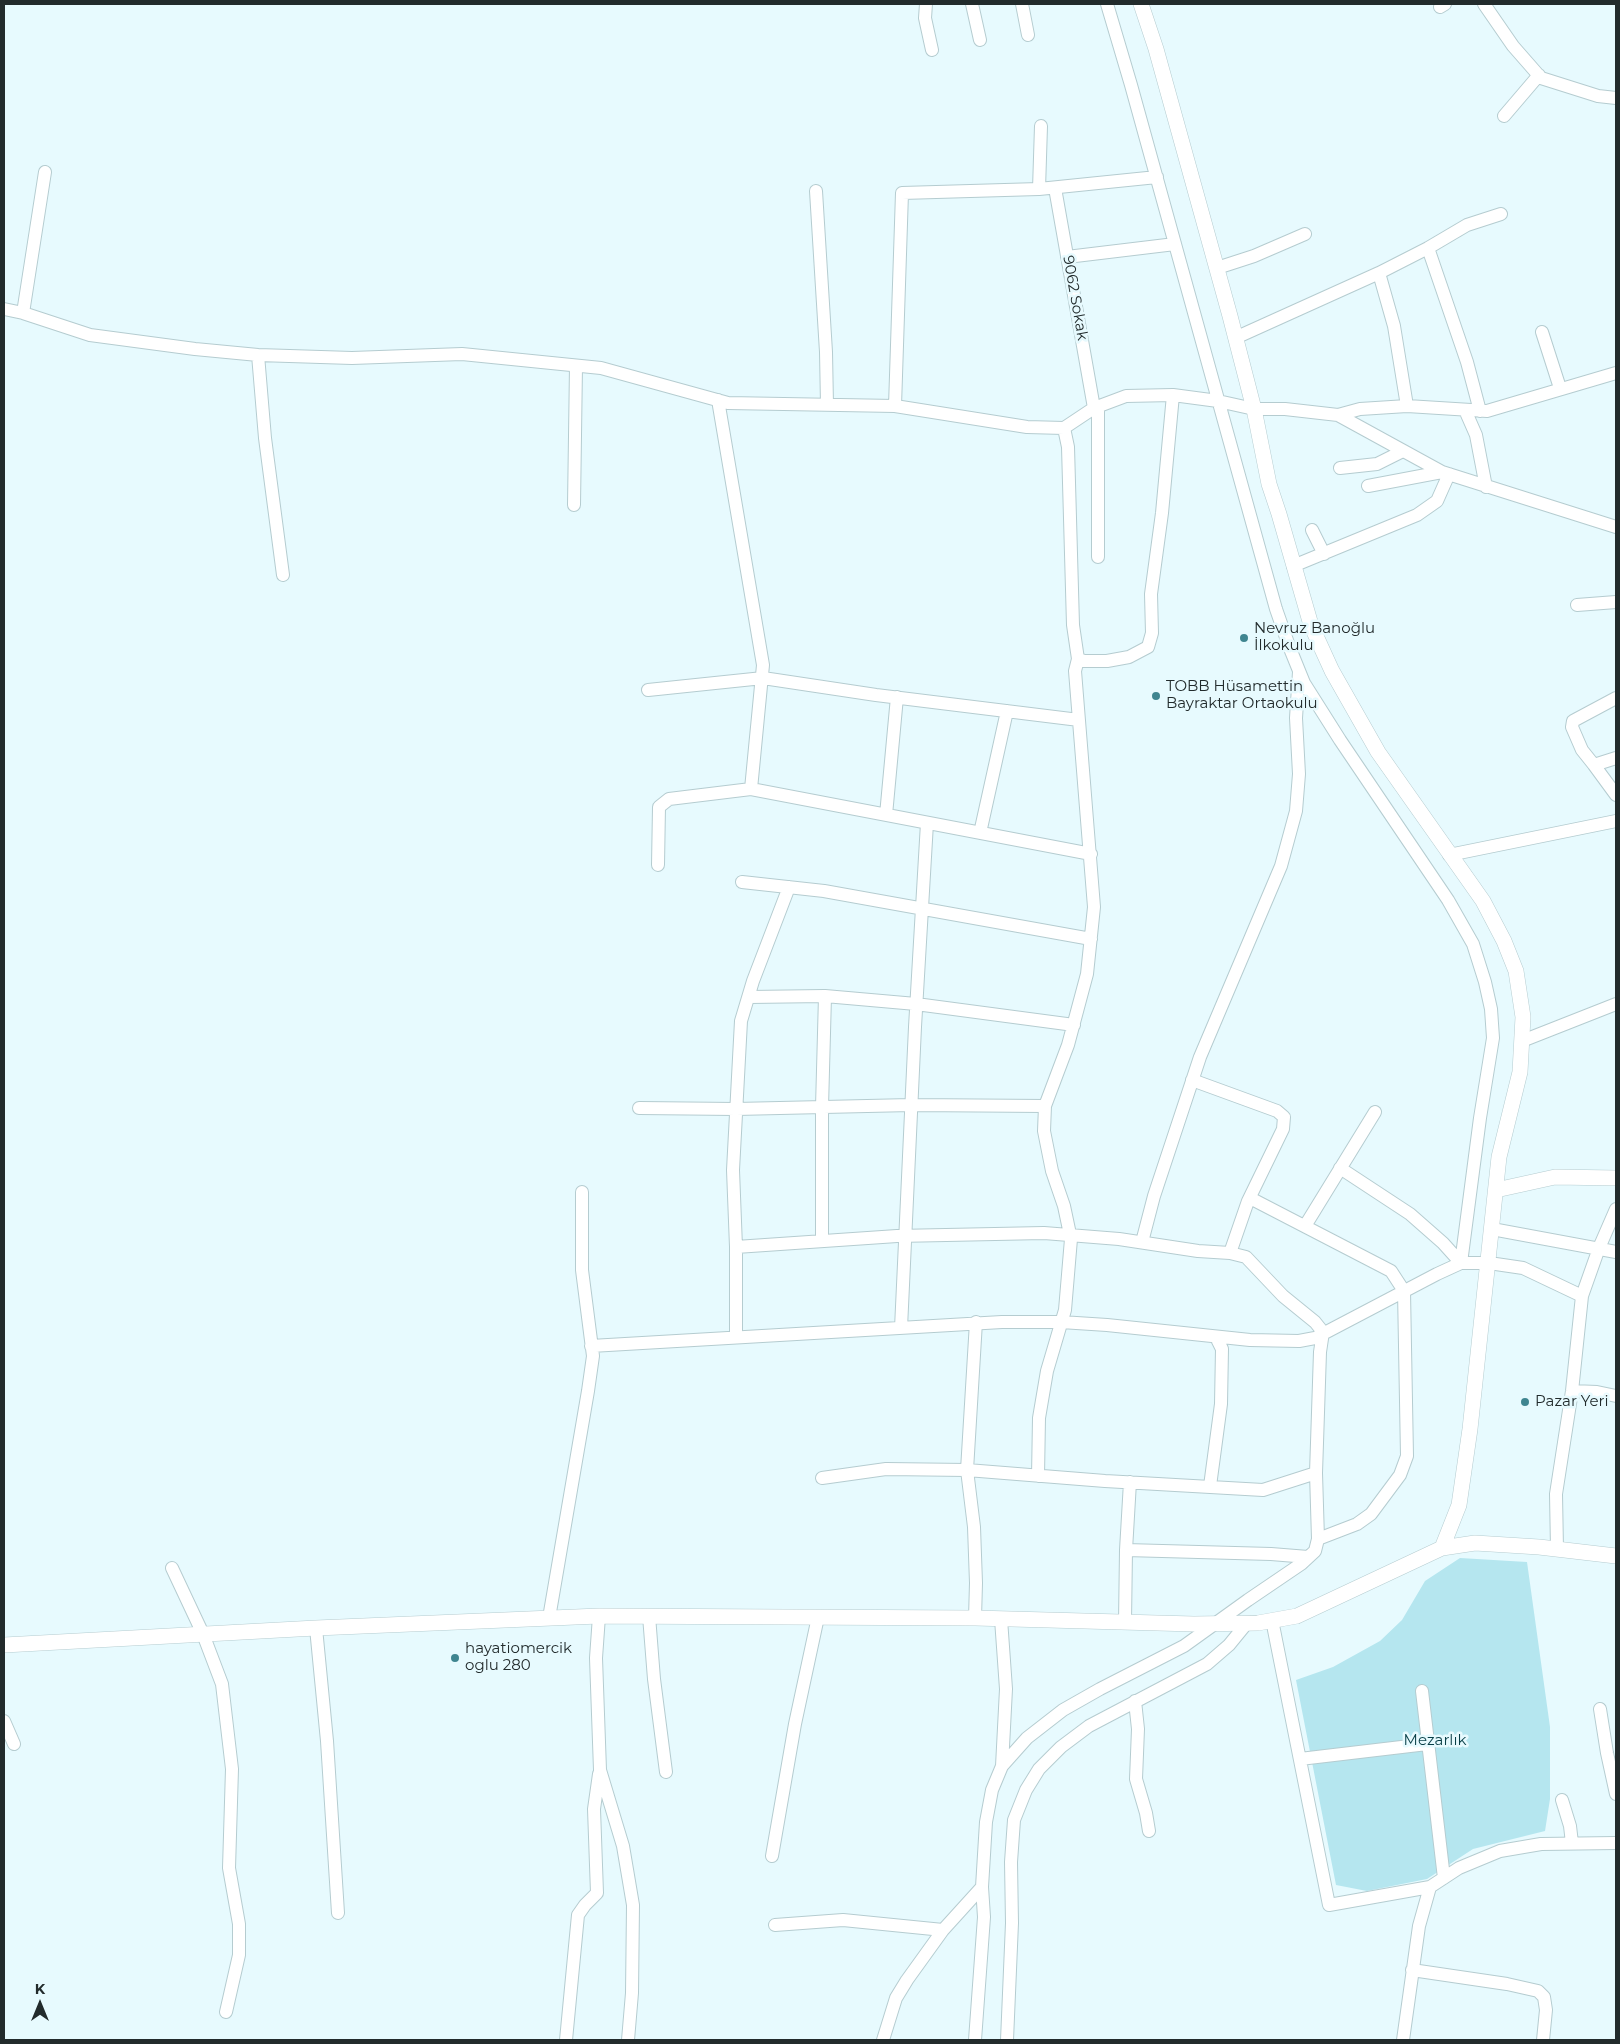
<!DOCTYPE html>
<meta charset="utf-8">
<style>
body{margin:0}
#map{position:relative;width:1620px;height:2044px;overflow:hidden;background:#e7fafe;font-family:Montserrat,sans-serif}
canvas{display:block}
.frame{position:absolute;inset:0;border:5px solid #222b2c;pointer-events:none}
.north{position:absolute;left:15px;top:1979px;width:50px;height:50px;-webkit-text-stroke:4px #e7fafe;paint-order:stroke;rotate:0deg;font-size:14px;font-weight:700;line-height:20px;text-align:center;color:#222b2c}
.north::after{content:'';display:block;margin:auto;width:18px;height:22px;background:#222b2c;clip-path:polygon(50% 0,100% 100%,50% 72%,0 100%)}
</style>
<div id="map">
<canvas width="1620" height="2044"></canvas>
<div class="frame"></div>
<div class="north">K</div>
</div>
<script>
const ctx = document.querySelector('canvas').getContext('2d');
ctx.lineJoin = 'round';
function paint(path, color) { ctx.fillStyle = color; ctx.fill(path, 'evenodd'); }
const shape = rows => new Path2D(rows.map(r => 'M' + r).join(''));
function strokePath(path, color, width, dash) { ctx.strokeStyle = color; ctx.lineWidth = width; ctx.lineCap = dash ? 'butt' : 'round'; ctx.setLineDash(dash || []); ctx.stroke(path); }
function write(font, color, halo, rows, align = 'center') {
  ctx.font = font + ' Montserrat,sans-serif'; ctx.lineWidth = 5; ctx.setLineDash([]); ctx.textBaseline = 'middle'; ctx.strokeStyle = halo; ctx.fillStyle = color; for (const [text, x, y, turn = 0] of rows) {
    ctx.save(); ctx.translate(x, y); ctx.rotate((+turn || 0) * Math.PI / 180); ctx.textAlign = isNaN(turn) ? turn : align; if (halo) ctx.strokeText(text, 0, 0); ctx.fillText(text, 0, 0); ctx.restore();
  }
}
paint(shape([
 [1460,1558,1527,1562,1550,1727,1550,1799,1545,1831,1473,1849,1427,1879,1367,1891,1336,1885,1296,1680,1333,1667,1380,1641,1402,1620,1425,1581]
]), '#b5e6ef');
const minor = shape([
 [926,4,925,18,932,50],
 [972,4,980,40],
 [1022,4,1028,35],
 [1107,4,1131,85,1276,609,1289,646,1304,683,1340,740,1448,900,1473,944,1485,982,1491,1009,1493,1038,1480,1118,1461,1263],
 [1484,4,1513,46,1541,78,1598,96,1616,98],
 [1440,7,1445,4],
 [1504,116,1539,75],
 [1055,188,1094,408],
 [1039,189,1041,126],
 [816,191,826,352,827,405],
 [1428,248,1467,362,1480,411],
 [1067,257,1175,244],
 [1217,268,1254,256,1305,234],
 [1379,273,1394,326,1407,406],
 [4,309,23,313,90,335,195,349,258,355,352,358,462,354,601,368,728,403,895,406,1027,427,1064,428,1094,408,1126,396,1173,395,1218,401,1254,409,1285,409,1338,415,1442,472,1616,527],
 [23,313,45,172],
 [1542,332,1560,388],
 [1235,338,1379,273,1428,248,1467,225,1501,214],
 [258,355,265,438,283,575],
 [718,400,763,665,751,789],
 [895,406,902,193,1039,189,1157,177],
 [1465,410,1476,435,1486,487],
 [1338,415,1360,409,1407,406,1487,411,1616,373],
 [1064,428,1068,447,1073,625,1078,659,1084,661,1107,661,1129,657,1148,647,1152,633,1151,594,1162,513,1173,395],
 [1340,468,1377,464,1403,451],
 [1368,486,1442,472],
 [574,505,576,366],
 [1312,530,1324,554],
 [1098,557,1098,406],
 [1293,566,1417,515,1437,501,1449,474],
 [1577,605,1616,602],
 [648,690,763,678,876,695,1079,720],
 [1616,698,1573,721,1572,727,1582,750,1594,765,1616,758],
 [1594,765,1616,795],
 [886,815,897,697],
 [980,833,1007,711],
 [1449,855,1616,821],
 [658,865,659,807,669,799,751,789,1091,854],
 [742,882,824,891,1091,939],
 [749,997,825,996,916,1004,1074,1025],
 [1522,1041,1616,1004],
 [1192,1080,1277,1111,1284,1117,1283,1129,1248,1201,1230,1253],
 [639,1108,736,1109,911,1105,1045,1106],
 [1340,1168,1410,1214,1443,1243,1461,1263],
 [1250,1198,1391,1271,1404,1291,1407,1456,1400,1475,1371,1514,1357,1524,1318,1539],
 [1305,1226,1375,1112],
 [1492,1229,1616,1252],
 [822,1241,822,1107,825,996],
 [1142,1242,1154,1196,1200,1057,1281,866,1296,811,1299,774,1296,718,1299,672],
 [736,1247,897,1236,1044,1233,1119,1239,1198,1251,1230,1253,1246,1257,1283,1296,1315,1322,1323,1332,1320,1352,1316,1473,1318,1539,1315,1551,1301,1564,1248,1600,1184,1646,1100,1689,1063,1710,1027,1738,1002,1766,992,1790,986,1822,982,1887,984,1917,975,2040],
 [901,1328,915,1027,927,823],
 [736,1337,736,1247,733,1170,741,1021,753,981,789,887],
 [591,1346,1002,1322,1061,1322,1107,1325,1250,1340,1299,1341,1315,1338,1437,1274,1461,1263,1489,1263,1523,1268,1582,1296],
 [1572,1391,1597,1392,1616,1396],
 [1038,1476,1039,1418,1047,1371,1065,1310,1071,1239,1064,1206,1052,1171,1044,1131,1045,1106,1068,1045,1087,974,1094,907,1075,671,1078,659],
 [822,1478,886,1469,967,1470,1105,1481,1263,1490,1316,1473],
 [1210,1486,1221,1404,1222,1349,1216,1337],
 [1557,1549,1556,1494,1572,1391,1582,1296,1599,1248,1616,1209],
 [1126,1550,1271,1554,1308,1557],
 [172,1568,203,1634,222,1684,232,1769,229,1868,239,1924,239,1955,226,2012],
 [599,1616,596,1658,600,1770,623,1846,633,1905,632,1993,628,2040],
 [649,1616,654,1679,666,1772],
 [549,1618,588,1391,593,1356,582,1270,582,1192],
 [975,1618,976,1583,974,1527,967,1470,976,1322],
 [1001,1619,1006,1689,1002,1766],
 [1272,1620,1329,1905,1430,1887,1459,1868,1500,1851,1541,1844,1616,1843],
 [1125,1622,1126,1550,1130,1482],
 [316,1628,327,1741,338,1913],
 [1422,1691,1444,1878],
 [1135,1701,1138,1729,1136,1779,1146,1813,1149,1831],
 [1600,1709,1607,1753,1616,1794],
 [4,1721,14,1744],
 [1300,1759,1427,1744],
 [1562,1800,1570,1826,1572,1843],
 [772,1856,795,1724,818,1617],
 [775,1925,843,1920,943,1930],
 [1412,1970,1507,1984,1538,1991,1544,1997,1546,2010,1543,2040],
 [566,2040,578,1915,585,1905,597,1893,594,1809,599,1774],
 [883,2040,896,1998,907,1980,943,1930,982,1887],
 [1007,2040,1012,1923,1011,1862,1014,1820,1026,1790,1039,1769,1061,1747,1089,1726,1207,1664,1229,1645,1247,1623],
 [1403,2040,1419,1926,1430,1887]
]);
const major = shape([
 [1141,4,1156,49,1230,316,1254,409,1269,484,1279,514,1311,625,1332,671,1378,752,1483,901,1504,941,1516,971,1523,1017,1520,1072,1499,1157,1470,1429,1459,1505,1442,1548],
 [1496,1190,1555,1177,1616,1178],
 [4,1645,316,1628,599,1616,975,1618,1194,1624,1258,1623,1297,1616,1442,1548,1475,1543,1539,1547,1616,1556]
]);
strokePath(minor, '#b5ccd0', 14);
strokePath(major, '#b5ccd0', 16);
strokePath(minor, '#fff', 12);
strokePath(major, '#fff', 15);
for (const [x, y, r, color] of [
 [1244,638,5,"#3f8590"],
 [1156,696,5,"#3f8590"],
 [1525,1402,5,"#3f8590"],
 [455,1658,5,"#3f8590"]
]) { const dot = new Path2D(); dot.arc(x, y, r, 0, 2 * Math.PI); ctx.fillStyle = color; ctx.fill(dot); strokePath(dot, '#e7fafe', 2); }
write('15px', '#222b2c', '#e7fafe', [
 ["9062 Sokak",1075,298,80]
]);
write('15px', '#222b2c', '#e7fafe', [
 ["Nevruz Banoğlu",1254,629],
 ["İlkokulu",1254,646],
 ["TOBB Hüsamettin",1166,687],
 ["Bayraktar Ortaokulu",1166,704],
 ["Pazar Yeri",1535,1402],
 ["hayatiomercik",465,1649],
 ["oglu 280",465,1666]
], 'left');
write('15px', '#083f47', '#e7fafe', [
 ["Mezarlık",1435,1741]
]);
</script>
